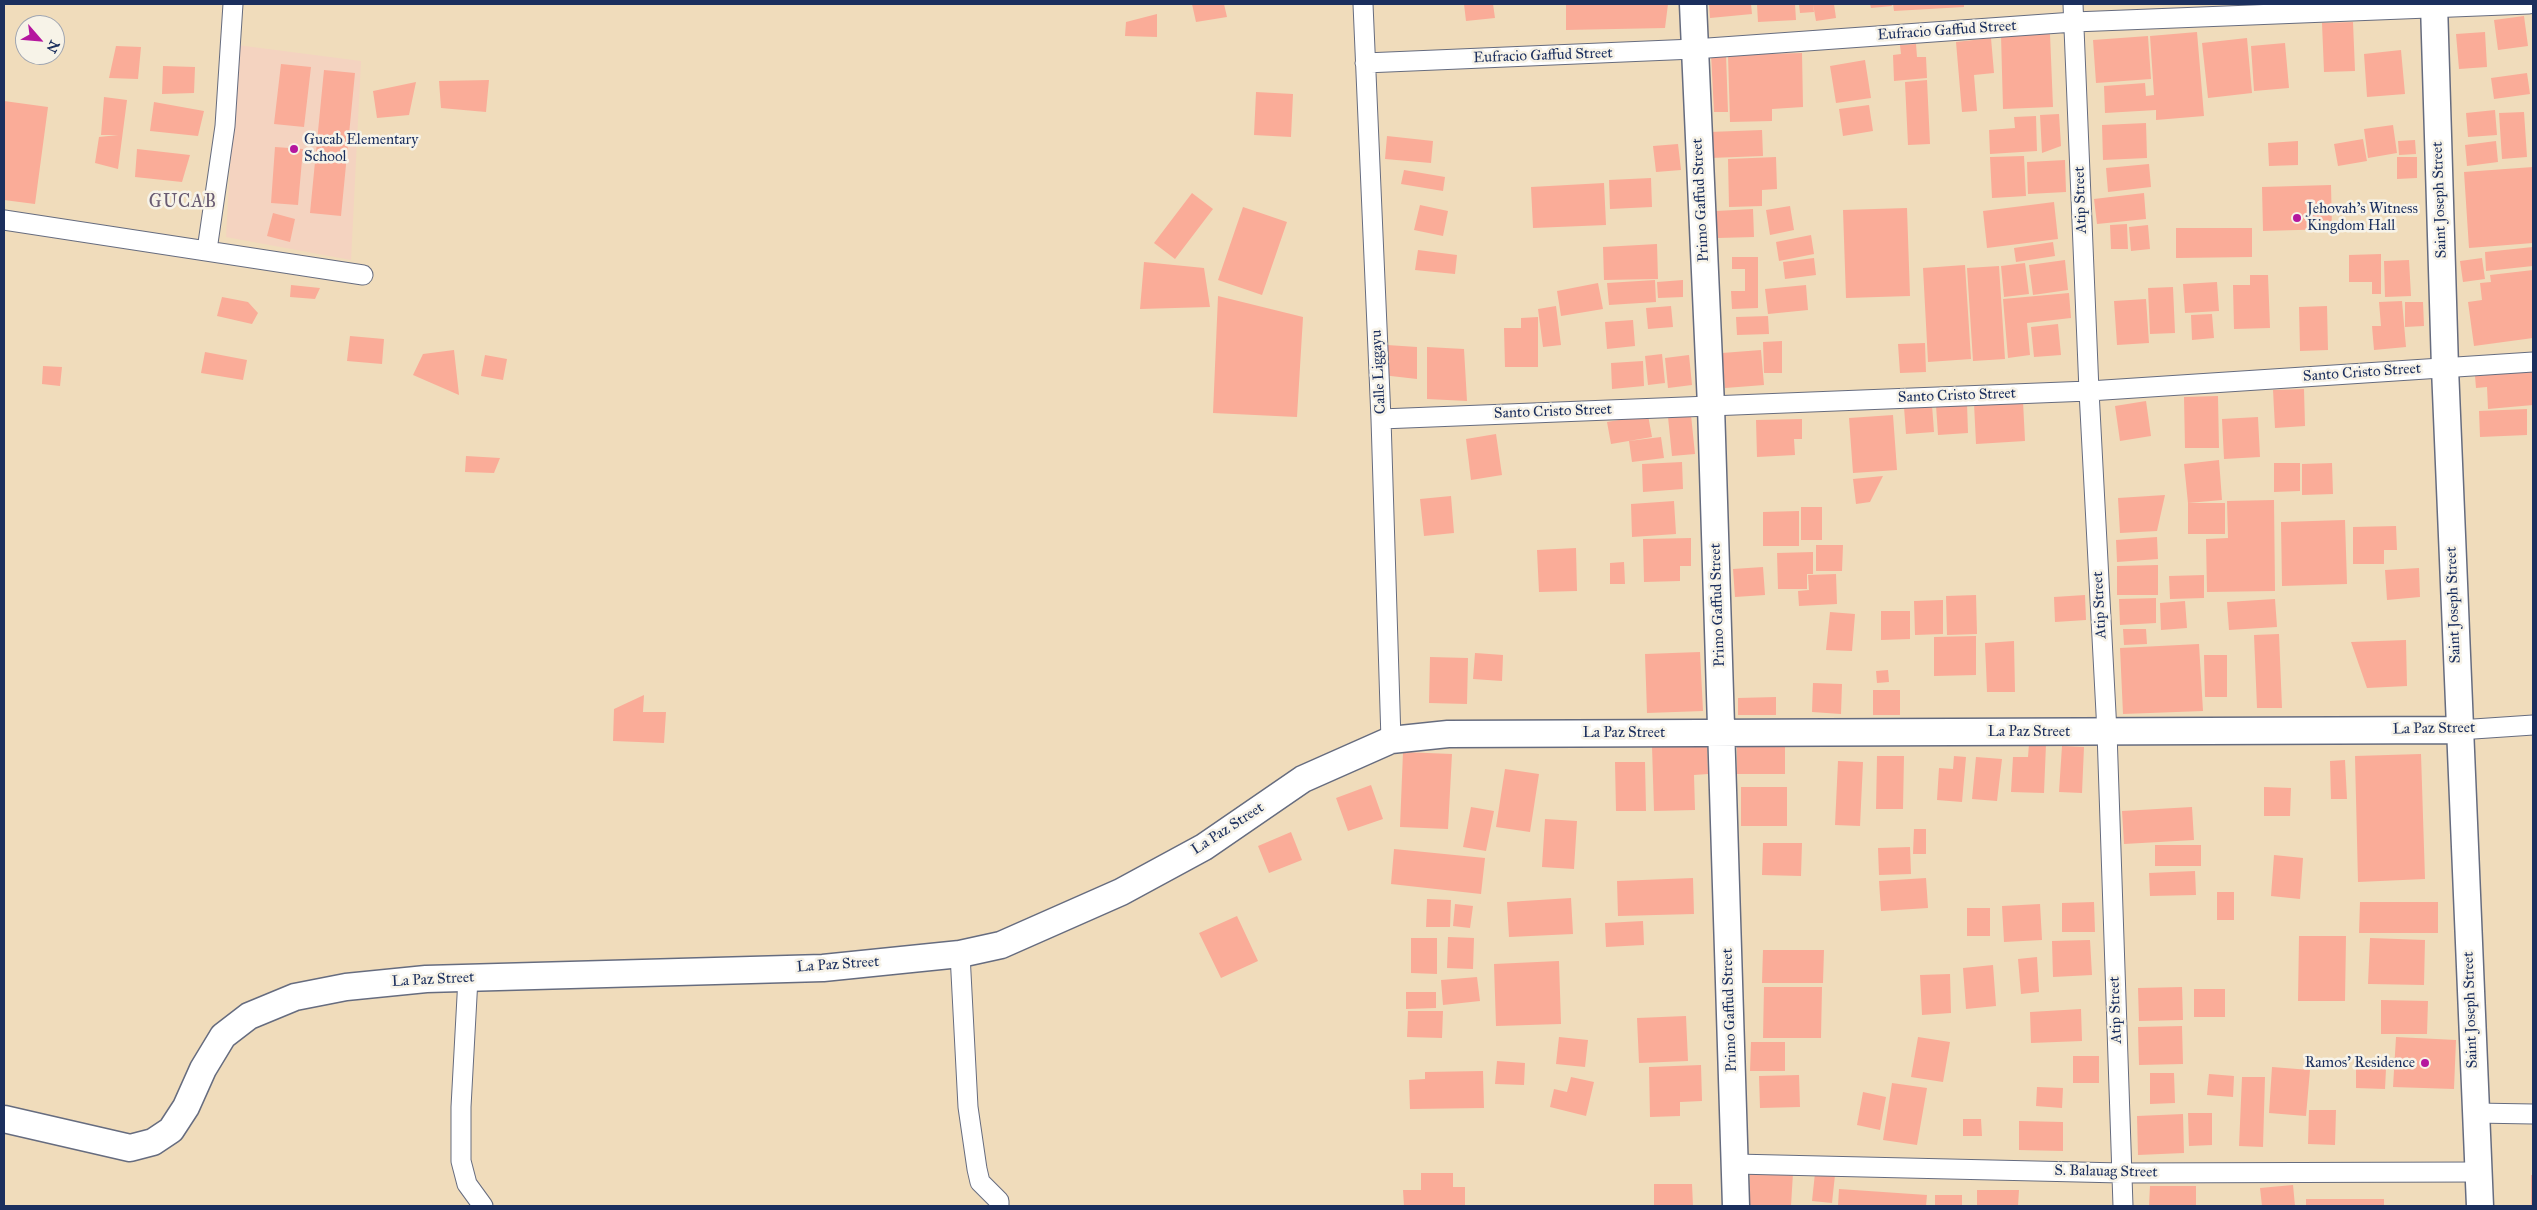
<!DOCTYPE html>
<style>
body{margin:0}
#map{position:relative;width:2537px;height:1210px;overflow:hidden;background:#f0dcbb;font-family:"IM FELL Great Primer",serif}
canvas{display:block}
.frame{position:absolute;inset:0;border:5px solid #1b2f5e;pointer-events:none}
.north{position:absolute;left:15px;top:15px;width:50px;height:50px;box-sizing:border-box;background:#f7f3e8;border:1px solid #9fa5b1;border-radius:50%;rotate:117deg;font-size:14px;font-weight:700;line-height:20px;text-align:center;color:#1b2f5e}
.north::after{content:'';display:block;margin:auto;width:18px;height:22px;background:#b5179e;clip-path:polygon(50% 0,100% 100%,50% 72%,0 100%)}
</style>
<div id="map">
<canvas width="2537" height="1210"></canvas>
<div class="frame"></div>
<div class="north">N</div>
</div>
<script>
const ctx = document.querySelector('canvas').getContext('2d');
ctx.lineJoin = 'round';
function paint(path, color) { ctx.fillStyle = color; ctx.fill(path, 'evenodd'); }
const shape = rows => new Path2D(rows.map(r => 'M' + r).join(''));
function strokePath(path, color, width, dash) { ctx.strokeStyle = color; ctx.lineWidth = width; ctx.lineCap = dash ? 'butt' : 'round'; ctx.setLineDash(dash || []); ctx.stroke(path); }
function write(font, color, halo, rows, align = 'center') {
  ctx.font = font + ' "IM FELL Great Primer",serif'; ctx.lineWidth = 5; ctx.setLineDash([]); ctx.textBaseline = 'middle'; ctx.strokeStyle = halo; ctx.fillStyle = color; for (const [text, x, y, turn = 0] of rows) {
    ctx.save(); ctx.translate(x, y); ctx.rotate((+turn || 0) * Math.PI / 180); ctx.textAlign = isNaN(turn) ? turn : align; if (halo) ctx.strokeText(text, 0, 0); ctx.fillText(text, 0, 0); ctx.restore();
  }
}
paint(shape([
 [237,45,361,61,351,260,226,237]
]), '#f4d3c0');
paint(shape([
 [1192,4,1224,4,1227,17,1196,22],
 [1464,4,1493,4,1495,18,1466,21],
 [1566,4,1668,4,1665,28,1566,30],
 [1709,4,1751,4,1752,14,1710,18],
 [1757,4,1795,4,1796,20,1758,22],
 [1799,4,1813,4,1814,12,1800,13],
 [1813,4,1834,4,1836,18,1816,21],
 [1870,4,1891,4,1892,6,1871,8],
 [1893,4,1964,4,1964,7,1894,11],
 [1157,14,1157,37,1125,36,1126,22],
 [2524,16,2528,46,2498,50,2494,20],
 [2353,22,2355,71,2324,72,2322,23],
 [2197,32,2204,116,2156,120,2156,110,2105,113,2104,86,2145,83,2146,96,2154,95,2150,36],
 [2485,32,2487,67,2459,69,2456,34],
 [2050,34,2053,107,2003,109,2001,35],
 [2148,36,2151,79,2096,83,2093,40],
 [1991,38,1994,73,1974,75,1977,111,1962,112,1956,42],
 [2247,38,2252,93,2208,98,2202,43],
 [2285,43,2289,88,2254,91,2251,46],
 [1916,44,1917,57,1926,57,1927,78,1894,81,1893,55,1901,54,1900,45],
 [116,46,141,47,138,79,109,78],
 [2401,50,2405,94,2367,97,2364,54],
 [1802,53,1803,107,1772,109,1772,121,1730,122,1728,55],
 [1711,54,1726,54,1728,112,1714,112],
 [1865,60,1871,98,1836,103,1830,66],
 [281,64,311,67,304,127,274,124],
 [163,66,195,67,194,93,162,94],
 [324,70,355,73,341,216,310,213],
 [2527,73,2530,94,2494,99,2491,78],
 [489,80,486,112,441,108,439,81],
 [1927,80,1930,144,1908,145,1905,82],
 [416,82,409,115,377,118,373,91],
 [1256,92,1293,94,1291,137,1254,135],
 [104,97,127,100,118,169,95,163,99,137,118,135,101,135],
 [4,101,48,107,35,204,4,200],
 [154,102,204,111,198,136,150,131],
 [1869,105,1873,131,1843,136,1839,109],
 [2495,110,2497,135,2468,137,2466,113],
 [2524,112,2527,157,2502,159,2499,113],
 [2059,114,2061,146,2042,153,2040,115],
 [2036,116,2037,151,1990,154,1989,130,2015,128,2014,117],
 [2146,123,2147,158,2103,160,2102,125],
 [2393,125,2397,153,2368,158,2364,129],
 [1762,130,1763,156,1710,158,1709,132],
 [1387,136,1433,141,1431,163,1385,159],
 [2363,139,2367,161,2338,166,2334,144],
 [2415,140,2416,154,2399,155,2398,141],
 [2298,141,2298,165,2269,166,2268,143],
 [2496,141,2498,162,2467,166,2465,145],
 [1678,144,1681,170,1656,172,1653,146],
 [275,147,303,149,298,205,271,203],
 [137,149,190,155,182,182,135,177],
 [2024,156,2026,196,1992,198,1990,157],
 [1776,157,1777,189,1762,190,1762,206,1729,207,1728,159],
 [2397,157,2417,157,2417,178,2397,179],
 [2065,160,2066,192,2028,194,2027,162],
 [2149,164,2151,187,2108,192,2106,168],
 [2533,167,2533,243,2469,248,2464,172],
 [1404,170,1445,177,1443,191,1401,184],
 [1651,178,1652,207,1610,209,1609,180],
 [1604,183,1606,225,1533,228,1531,187],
 [2331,185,2332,229,2263,231,2262,187],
 [1192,193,1213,209,1175,259,1154,243],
 [2144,193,2146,219,2097,224,2094,199],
 [2054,202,2058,239,1987,248,1983,211],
 [1420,205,1448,211,1443,236,1414,230],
 [1790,206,1794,230,1770,235,1766,210],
 [1243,207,1287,222,1262,295,1218,280],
 [1907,208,1910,296,1846,298,1843,210],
 [1753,209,1754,237,1718,238,1716,211],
 [273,213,295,219,290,242,267,236],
 [2127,224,2128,249,2111,249,2110,225],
 [2148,225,2150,249,2131,251,2129,227],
 [2176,228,2252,228,2252,257,2176,258],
 [1811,235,1814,254,1779,261,1776,242],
 [2053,242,2055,256,2016,262,2014,248],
 [1657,244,1658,279,1604,280,1603,247],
 [2533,247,2533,266,2486,271,2485,252],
 [1418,250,1457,255,1455,274,1415,270],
 [2381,254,2381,294,2372,294,2372,282,2349,282,2349,255],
 [1732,257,1758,257,1758,308,1732,309,1731,291,1745,291,1745,269,1732,269],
 [1814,258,1816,275,1785,279,1783,262],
 [2482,258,2485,279,2463,282,2460,261],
 [2065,260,2068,290,2033,295,2029,265],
 [2409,260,2411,296,2385,297,2384,261],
 [1144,262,1204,268,1210,307,1140,309],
 [2025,263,2029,294,2004,297,2001,266],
 [1965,265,1971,359,1928,362,1923,268],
 [1999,266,2005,359,1973,361,1967,268],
 [2533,270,2533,338,2474,346,2468,302,2482,300,2480,283,2491,282,2490,275],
 [2250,275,2268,275,2270,328,2234,329,2233,285,2250,285],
 [1655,280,1656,302,1609,305,1607,283],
 [1683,280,1683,297,1658,298,1657,282],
 [2217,282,2219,311,2185,313,2183,284],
 [1598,283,1603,309,1561,316,1557,291],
 [291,285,320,288,315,299,290,297],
 [1806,285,1808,310,1768,314,1765,289],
 [2173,287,2175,333,2150,334,2148,288],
 [2069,293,2071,318,2027,323,2030,355,2008,358,2003,299],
 [1218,296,1303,317,1297,417,1213,413],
 [222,297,248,302,258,313,252,324,217,316],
 [2146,299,2149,343,2117,345,2114,301],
 [2402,301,2406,347,2374,350,2372,326,2381,326,2379,302],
 [2405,302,2423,302,2424,326,2405,327],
 [1556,306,1561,345,1543,347,1538,309],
 [1671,306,1673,327,1648,329,1646,308],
 [2327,306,2328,350,2300,351,2299,307],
 [2212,314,2214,338,2192,340,2191,315],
 [1768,316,1769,334,1737,335,1736,317],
 [1538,317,1538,367,1505,367,1504,328,1521,328,1521,318],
 [1633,320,1635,346,1607,349,1605,322],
 [2058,324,2061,355,2034,357,2031,327],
 [350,336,384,339,382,364,347,361],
 [1782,341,1782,373,1764,373,1763,342],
 [1925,343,1926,372,1900,373,1898,344],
 [1387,345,1417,347,1417,379,1382,375],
 [1427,347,1464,349,1467,401,1427,399],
 [454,350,459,395,413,375,423,354],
 [1761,350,1764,385,1725,388,1722,353],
 [205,352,247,360,243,380,201,373],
 [1662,354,1665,383,1648,385,1645,356],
 [485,355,507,359,503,380,481,376],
 [1689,355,1692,385,1668,388,1665,358],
 [1643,361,1644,386,1612,389,1611,363],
 [43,366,62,367,60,386,42,384],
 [2533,371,2533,405,2488,409,2487,387,2476,388,2475,376],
 [2304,389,2305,426,2275,428,2273,390],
 [2218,396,2219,448,2185,448,2184,397],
 [2023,401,2025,441,1976,444,1974,403],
 [2146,401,2151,436,2120,441,2115,406],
 [1967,403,1968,433,1938,435,1936,405],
 [1932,405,1934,432,1906,434,1904,407],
 [2527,409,2527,435,2480,437,2479,411],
 [1648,415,1652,437,1611,444,1607,422],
 [1691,415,1695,454,1672,456,1668,417],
 [1893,415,1897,470,1853,473,1849,418],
 [2258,417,2260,457,2224,459,2222,419],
 [1802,419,1802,439,1794,439,1795,455,1757,457,1756,420],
 [1496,434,1502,475,1471,480,1466,439],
 [1661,437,1664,458,1632,462,1629,441],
 [466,456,500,458,494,473,465,472],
 [2219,460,2222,500,2188,503,2184,464],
 [1682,462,1683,489,1643,492,1642,464],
 [2274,463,2300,463,2300,491,2274,492],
 [2332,463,2333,494,2302,495,2302,464],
 [1883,476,1870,502,1856,504,1853,479],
 [2165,495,2157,531,2120,533,2118,498],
 [1451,496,1454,533,1424,536,1420,499],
 [2274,500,2275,591,2207,592,2206,539,2228,538,2227,501],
 [1674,501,1676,534,1632,537,1631,504],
 [2188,503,2225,503,2225,534,2188,534],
 [1801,507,1822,507,1822,540,1801,540],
 [1799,511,1799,546,1763,546,1763,512],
 [2345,520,2347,584,2282,586,2281,522],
 [2396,526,2397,550,2384,550,2384,564,2353,564,2353,527],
 [2157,537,2158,559,2117,562,2116,540],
 [1691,538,1691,566,1680,566,1680,581,1644,582,1643,539],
 [1816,545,1843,545,1842,571,1816,571],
 [1576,548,1577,591,1539,592,1537,550],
 [1813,552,1813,574,1807,574,1807,589,1778,589,1777,553],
 [1624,562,1625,584,1610,584,1610,563],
 [2158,565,2158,595,2117,595,2117,566],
 [1763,567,1765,595,1735,597,1733,569],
 [2419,568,2420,597,2387,600,2385,570],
 [1836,574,1837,604,1799,606,1798,591,1809,590,1808,575],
 [2204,575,2204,598,2170,599,2169,576],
 [1976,595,1977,634,1947,635,1946,596],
 [2085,595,2086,620,2055,622,2054,597],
 [2156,598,2156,623,2120,625,2119,599],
 [2275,599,2277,627,2229,630,2227,602],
 [1943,600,1943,634,1915,635,1914,601],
 [2185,601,2187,628,2161,630,2160,603],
 [1881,611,1910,611,1910,639,1881,640],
 [1830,612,1855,614,1852,651,1826,650],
 [2123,629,2146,629,2147,644,2124,645],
 [2279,634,2282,708,2257,708,2254,635],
 [1976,636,1976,675,1934,676,1934,637],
 [2406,640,2407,686,2367,688,2351,642],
 [2014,641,2015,692,1987,692,1985,643],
 [2199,644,2203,711,2123,714,2120,648],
 [1700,652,1703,711,1647,713,1645,654],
 [1475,653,1503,655,1502,681,1473,679],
 [2204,655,2227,655,2227,697,2205,697],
 [1430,657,1468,658,1467,704,1429,703],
 [1888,670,1889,682,1877,683,1876,671],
 [1813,683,1842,684,1841,714,1812,712],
 [1873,690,1900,690,1900,715,1873,715],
 [644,695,643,712,666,712,664,743,613,741,614,709],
 [1776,697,1776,715,1738,715,1738,698],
 [2029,744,2046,744,2044,793,2011,792,2013,757,2028,757],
 [1707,745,1708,774,1694,775,1695,810,1654,811,1652,746],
 [1737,745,1785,746,1785,774,1737,774],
 [2062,746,2084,747,2082,793,2059,792],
 [1403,752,1452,754,1448,829,1400,827],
 [2421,754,2425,879,2358,882,2355,756],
 [1877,756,1904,756,1903,809,1876,809],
 [1954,756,1966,757,1962,802,1937,800,1939,768,1953,769],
 [1976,757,2002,759,1997,801,1972,799],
 [2345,760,2347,799,2331,799,2330,761],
 [1838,761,1863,762,1860,826,1835,825],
 [1615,762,1645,762,1646,811,1616,811],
 [1505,769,1539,774,1530,832,1496,827],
 [1371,785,1383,819,1348,831,1336,798],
 [1741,787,1787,787,1787,826,1741,826],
 [2264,787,2291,788,2290,816,2264,816],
 [1471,807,1494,811,1486,851,1463,847],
 [2192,807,2194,840,2124,844,2122,811],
 [1545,819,1577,821,1574,869,1542,867],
 [1914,829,1926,829,1926,854,1913,854],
 [1291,832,1302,860,1269,873,1258,846],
 [1763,843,1802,843,1801,876,1762,875],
 [2155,845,2201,845,2201,866,2155,866],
 [1910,847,1911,874,1879,875,1878,848],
 [1394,849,1485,858,1481,894,1391,884],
 [2274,855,2303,858,2300,899,2271,896],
 [2195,871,2196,895,2150,896,2149,873],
 [1693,878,1694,914,1618,916,1617,881],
 [1926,878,1928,908,1881,911,1879,881],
 [2217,892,2234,892,2234,920,2217,920],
 [1571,898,1573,934,1509,937,1507,902],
 [1427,899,1451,900,1450,927,1426,927],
 [2094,902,2095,932,2062,932,2062,903],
 [2360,902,2438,902,2438,933,2359,933],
 [1455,904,1473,906,1470,928,1453,926],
 [2040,904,2042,940,2004,942,2002,906],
 [1967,908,1990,908,1990,936,1967,936],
 [1237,916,1258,961,1221,978,1199,933],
 [1643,921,1644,945,1606,947,1605,923],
 [2299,936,2346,936,2345,1001,2298,1001],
 [1448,937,1474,938,1473,969,1447,968],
 [1411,938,1437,938,1437,974,1411,973],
 [2370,938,2425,940,2424,985,2368,984],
 [2090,940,2092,975,2053,977,2052,941],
 [1763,950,1824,950,1823,983,1762,983],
 [2037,957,2039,992,2021,994,2018,959],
 [1559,961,1561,1024,1496,1026,1494,964],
 [1993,965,1996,1006,1966,1009,1963,968],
 [1950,974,1951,1013,1922,1015,1920,975],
 [1477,977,1480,1001,1443,1005,1441,980],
 [1764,987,1822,987,1821,1038,1763,1038],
 [2182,987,2183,1020,2139,1021,2138,988],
 [2194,989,2225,989,2225,1017,2194,1017],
 [1406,992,1436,992,1436,1008,1406,1009],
 [2381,1000,2428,1001,2427,1034,2381,1034],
 [2081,1009,2082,1041,2031,1043,2030,1012],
 [1408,1011,1443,1011,1442,1038,1407,1037],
 [1686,1016,1688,1061,1639,1063,1637,1018],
 [2182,1026,2183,1064,2139,1065,2138,1027],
 [1559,1037,1588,1040,1585,1067,1556,1064],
 [1918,1037,1950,1042,1943,1082,1911,1077],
 [2396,1037,2456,1040,2454,1089,2393,1087],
 [1751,1042,1785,1042,1785,1071,1750,1071],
 [2073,1056,2099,1056,2099,1083,2073,1083],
 [1497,1061,1525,1063,1524,1085,1495,1084],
 [1701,1065,1702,1101,1680,1102,1680,1116,1650,1117,1649,1067],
 [2272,1067,2310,1070,2306,1116,2269,1113],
 [2356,1068,2386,1069,2385,1089,2356,1088],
 [1483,1071,1484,1108,1410,1109,1409,1080,1425,1079,1425,1072],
 [2150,1073,2174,1073,2175,1103,2150,1104],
 [2209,1074,2234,1076,2233,1097,2207,1095],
 [1799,1075,1800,1107,1760,1108,1759,1076],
 [1571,1077,1594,1082,1586,1116,1550,1107,1554,1089,1567,1092],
 [2242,1077,2265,1077,2263,1147,2239,1146],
 [1892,1083,1927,1088,1917,1145,1883,1140],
 [2037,1087,2063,1088,2062,1108,2036,1106],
 [1863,1092,1886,1097,1880,1130,1857,1125],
 [2309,1110,2336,1110,2335,1145,2308,1144],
 [2188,1113,2212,1113,2212,1145,2189,1146],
 [2183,1114,2184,1153,2138,1155,2137,1116],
 [1963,1119,1981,1119,1982,1136,1963,1136],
 [2019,1121,2063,1122,2063,1151,2019,1150],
 [1750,1171,1793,1173,1791,1206,1749,1206],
 [1421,1173,1453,1173,1453,1187,1465,1187,1465,1206,1404,1206,1403,1190,1421,1190],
 [1815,1173,1835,1175,1832,1203,1812,1201],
 [2531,1175,2533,1175,2533,1206,2531,1206],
 [1654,1184,1692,1184,1693,1206,1654,1206],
 [2293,1185,2295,1206,2262,1206,2260,1188],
 [2150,1186,2196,1186,2196,1206,2149,1206],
 [1839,1189,1927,1195,1926,1206,1838,1206],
 [1977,1190,2019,1190,2018,1206,1977,1206],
 [1935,1195,1962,1195,1962,1206,1935,1206],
 [2306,1199,2384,1199,2384,1206,2306,1206]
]), '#faac98');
const street = shape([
 [1363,4,1381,419,1391,740],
 [2073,4,2089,391,2107,732,2123,1206],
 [1365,63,1694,49,2074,22,2529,4],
 [4,220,363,275],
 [207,250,225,126,233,4],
 [1381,419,2089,391,2533,362],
 [2459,730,2533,725],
 [960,954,968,1107,977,1169,980,1182,999,1201,999,1206],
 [468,978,461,1107,461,1161,467,1184,483,1206],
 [2475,1113,2533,1114],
 [1735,1164,2121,1173,2478,1172]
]);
const secondary = shape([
 [1693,4,1711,406,1736,1206],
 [2434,4,2445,368,2480,1206],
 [4,1119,130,1148,153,1142,171,1130,186,1107,203,1069,223,1036,249,1016,295,997,346,987,426,979,823,968,960,954,1001,945,1121,892,1204,847,1303,779,1391,740,1448,734,2459,730]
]);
strokePath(street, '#666c7f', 21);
strokePath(secondary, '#666c7f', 29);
strokePath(street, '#fff', 19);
strokePath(secondary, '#fff', 26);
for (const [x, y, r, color] of [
 [294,149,5,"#b5179e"],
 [2297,218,5,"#b5179e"],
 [2425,1063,5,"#b5179e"]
]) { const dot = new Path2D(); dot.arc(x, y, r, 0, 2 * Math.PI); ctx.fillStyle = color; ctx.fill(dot); strokePath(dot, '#f7f3e8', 2); }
write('15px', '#1b2f5e', '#f7f3e8', [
 ["Eufracio Gaffud Street",1947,31,-4],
 ["Eufracio Gaffud Street",1543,56,-2],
 ["Primo Gaffud Street",1701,200,-93],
 ["Atip Street",2081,200,-92],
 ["Saint Joseph Street",2440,200,-92],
 ["Calle Liggayu",1379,372,-93],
 ["Santo Cristo Street",2362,373,-4],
 ["Santo Cristo Street",1957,396,-2],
 ["Santo Cristo Street",1553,412,-2],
 ["Primo Gaffud Street",1718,605,-92],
 ["Atip Street",2100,605,-93],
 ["Saint Joseph Street",2454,605,-92],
 ["La Paz Street",2434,729,-1],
 ["La Paz Street",2029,732],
 ["La Paz Street",1624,733],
 ["La Paz Street",1228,829,-33],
 ["La Paz Street",838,965,-4],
 ["La Paz Street",433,980,-3],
 ["Primo Gaffud Street",1730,1010,-92],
 ["Atip Street",2116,1010,-92],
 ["Saint Joseph Street",2471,1010,-92],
 ["S. Balauag Street",2106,1172,1]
]);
write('15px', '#1b2f5e', '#f7f3e8', [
 ["Gucab Elementary",304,140],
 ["School",304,157],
 ["Jehovah's Witness",2307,209],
 ["Kingdom Hall",2307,226],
 ["Ramos' Residence",2415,1063,"right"]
], 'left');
ctx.letterSpacing = '1px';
write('18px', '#695b72', '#f7f3e8', [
 ["GUCAB",183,203]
]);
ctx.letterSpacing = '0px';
</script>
